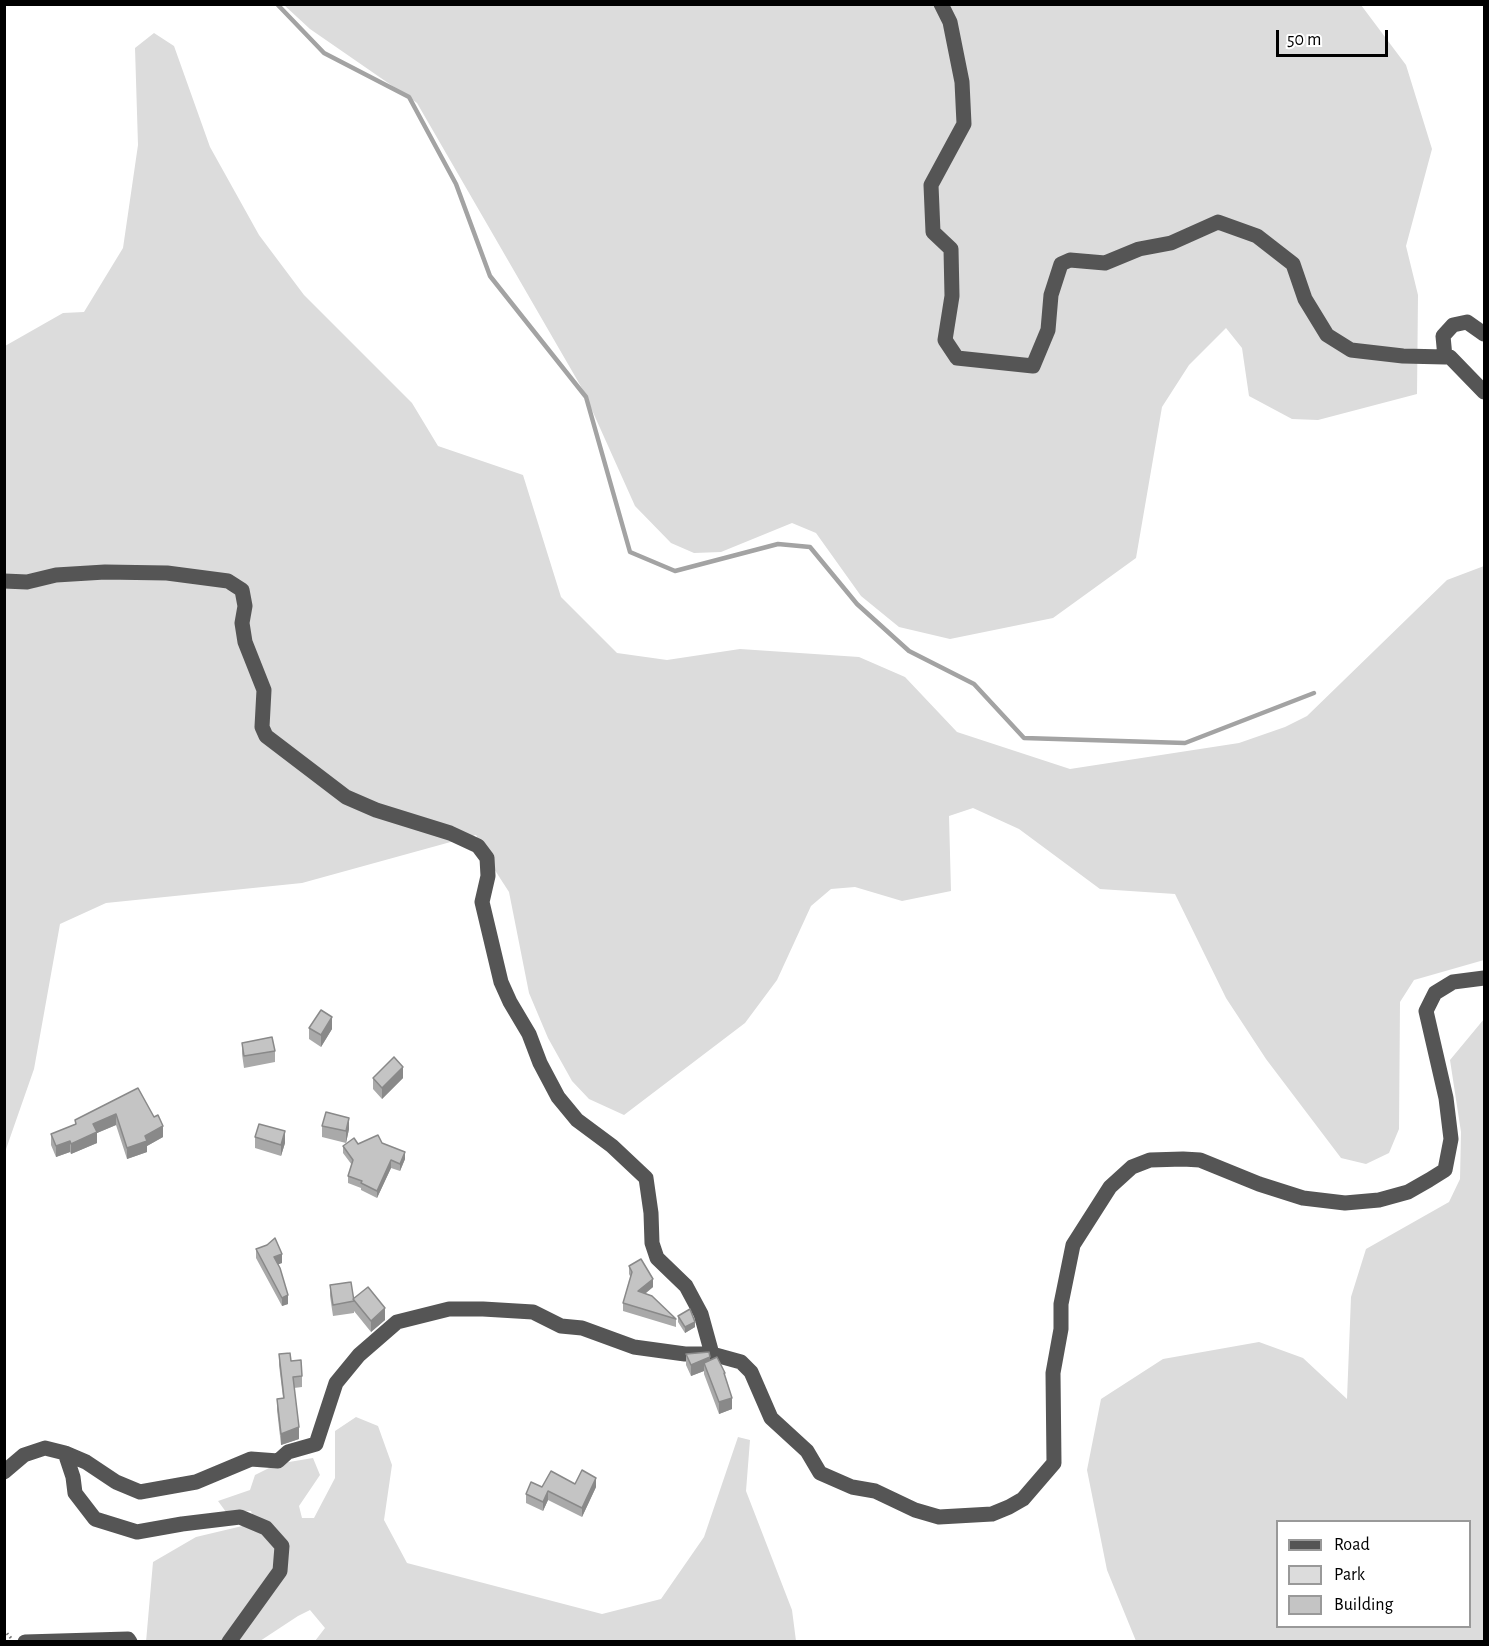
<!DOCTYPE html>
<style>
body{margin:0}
#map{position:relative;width:1489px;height:1646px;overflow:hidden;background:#fff;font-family:"Alegreya Sans",sans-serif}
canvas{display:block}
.frame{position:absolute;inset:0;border:6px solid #000;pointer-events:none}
.legend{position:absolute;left:1276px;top:1520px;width:195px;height:108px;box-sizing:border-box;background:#fff;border:2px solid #999;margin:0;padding:8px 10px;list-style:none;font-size:18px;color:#000}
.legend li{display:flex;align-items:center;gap:12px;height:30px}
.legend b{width:30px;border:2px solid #999}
.scale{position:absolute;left:1276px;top:30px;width:112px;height:27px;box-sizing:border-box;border:3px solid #000;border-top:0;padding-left:8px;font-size:18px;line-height:21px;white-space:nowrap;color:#000;-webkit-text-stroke:4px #fff;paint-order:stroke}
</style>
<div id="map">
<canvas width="1489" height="1646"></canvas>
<div class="frame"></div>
<ul class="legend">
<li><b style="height:8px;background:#555"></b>Road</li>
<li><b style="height:16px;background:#dcdcdc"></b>Park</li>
<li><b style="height:16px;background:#c4c4c4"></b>Building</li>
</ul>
<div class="scale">50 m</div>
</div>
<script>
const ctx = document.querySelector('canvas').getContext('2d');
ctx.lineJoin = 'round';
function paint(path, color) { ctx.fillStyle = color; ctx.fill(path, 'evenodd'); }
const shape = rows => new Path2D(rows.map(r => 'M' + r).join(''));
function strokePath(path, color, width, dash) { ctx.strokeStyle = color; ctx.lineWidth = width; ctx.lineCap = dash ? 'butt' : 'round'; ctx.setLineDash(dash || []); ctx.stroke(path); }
paint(shape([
 [284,5,1361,5,1406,65,1432,149,1406,246,1418,295,1417,394,1318,420,1292,419,1249,396,1242,348,1226,328,1189,365,1162,407,1136,558,1053,618,950,639,899,627,861,596,816,533,792,523,721,552,694,553,671,543,635,506,583,390,417,103,310,29],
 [154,33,174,46,210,147,259,235,304,295,412,403,438,446,523,475,561,597,617,653,667,660,740,649,859,657,905,677,957,732,1070,769,1239,743,1285,727,1307,716,1447,580,1484,566,1484,960,1414,980,1400,1002,1399,1129,1389,1153,1366,1164,1341,1158,1266,1059,1226,998,1175,894,1100,889,1019,829,973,808,949,816,951,891,902,901,855,887,831,889,811,906,777,980,745,1023,624,1115,589,1099,572,1081,548,1038,529,993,509,892,487,858,476,835,302,883,106,903,60,924,34,1069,5,1152,5,346,63,313,84,312,123,248,138,145,135,48],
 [1484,1019,1484,1641,1136,1641,1107,1570,1087,1470,1101,1399,1163,1359,1259,1342,1303,1358,1347,1399,1351,1297,1366,1249,1449,1202,1460,1179,1461,1132,1450,1060],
 [1278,1522,1470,1522,1470,1626,1278,1626],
 [356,1417,378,1426,392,1465,384,1520,407,1563,602,1614,661,1599,704,1537,738,1437,750,1440,746,1491,792,1610,796,1641,315,1641,325,1628,310,1610,298,1616,260,1641,146,1642,153,1562,196,1537,255,1523,251,1511,226,1512,218,1501,250,1490,255,1475,277,1464,313,1458,320,1475,299,1506,302,1518,314,1518,335,1478,335,1431]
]), '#dcdcdc');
strokePath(shape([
 [277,4,324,53,409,97,456,184,490,276,586,397,630,552,675,571,778,544,810,547,857,604,909,651,974,684,1024,738,1185,743,1314,693]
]), '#a3a3a3', 4.5);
strokePath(shape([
 [4,1630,11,1638]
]), '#777', 3, [1.5, 3]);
strokePath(shape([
 [941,4,950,22,962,82,964,124,931,185,933,232,951,249,952,296,945,340,957,358,1033,366,1048,330,1051,295,1061,264,1070,260,1105,263,1139,249,1171,243,1218,222,1257,236,1293,264,1305,299,1327,335,1351,350,1403,356,1445,357],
 [1484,334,1467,322,1453,325,1443,336,1445,357,1450,357,1484,392],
 [4,581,27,582,56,575,105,572,167,573,228,581,242,590,245,606,242,623,245,642,264,690,262,727,266,736,346,797,376,810,450,833,478,846,487,858,488,876,482,902,501,982,510,1002,529,1034,540,1063,558,1097,577,1120,612,1146,646,1178,651,1213,652,1243,657,1258,686,1286,701,1314,712,1354],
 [65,1453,73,1477,75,1493,95,1519,137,1532,182,1524,240,1517,266,1528,282,1546,280,1571,229,1642],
 [4,1472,24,1455,45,1448,65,1453,86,1462,116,1482,140,1492,196,1482,251,1459,278,1461,288,1452,316,1444,336,1383,359,1355,397,1322,449,1309,483,1309,533,1312,561,1326,582,1328,634,1347,685,1354,712,1354,741,1362,751,1372,771,1418,807,1451,820,1473,852,1487,875,1491,915,1510,939,1517,992,1514,1009,1507,1023,1499,1054,1463,1053,1373,1061,1329,1061,1304,1073,1245,1110,1187,1132,1167,1150,1160,1183,1159,1200,1160,1259,1184,1303,1198,1345,1203,1379,1200,1408,1192,1429,1180,1445,1170,1451,1139,1446,1098,1426,1011,1435,993,1453,982,1484,978],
 [25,1642,128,1639,130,1642]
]), '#555', 15);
paint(shape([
 [309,1028,332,1029,321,1047,309,1039],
 [242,1043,275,1051,275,1062,244,1068,242,1054],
 [373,1078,403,1078,382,1099,373,1089],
 [138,1088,163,1137,147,1146,147,1152,127,1159,116,1125,97,1133,97,1143,71,1154,70,1152,56,1157,51,1145,51,1134,75,1125,75,1120],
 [322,1126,349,1129,346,1143,322,1137],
 [255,1137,285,1143,281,1156,255,1148],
 [358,1144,405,1159,400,1171,391,1168,377,1198,361,1190,361,1188,348,1183,348,1176,352,1165,343,1153,343,1146],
 [256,1249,282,1263,278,1264,288,1304,282,1306,256,1258],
 [629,1266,653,1287,645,1294,676,1319,676,1327,623,1311,623,1303,631,1278,629,1274],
 [330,1285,353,1299,385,1320,371,1332,354,1311,354,1313,333,1316,330,1296],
 [678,1316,695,1327,685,1333,678,1322],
 [279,1354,291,1361,302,1376,302,1387,294,1388,299,1439,281,1445,277,1410,277,1399,283,1398,279,1365],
 [686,1354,710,1360,725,1378,732,1409,719,1414,704,1374,704,1371,691,1376,686,1365],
 [575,1484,596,1487,582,1517,548,1500,543,1511,526,1503,526,1494,542,1487]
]), '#a9a9a9');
paint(shape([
 [332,1017,332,1029,321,1047,321,1035],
 [403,1067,403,1078,382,1099,382,1088],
 [116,1114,116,1125,97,1133,97,1143,71,1154,71,1144,93,1124],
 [349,1118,349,1129,346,1143,346,1131],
 [163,1126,163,1137,147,1146,147,1152,127,1159,127,1148,145,1136],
 [285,1131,285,1143,281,1156,281,1145],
 [70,1141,70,1152,56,1157,56,1146],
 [405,1152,405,1159,400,1171,400,1164],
 [391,1160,391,1168,377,1198,377,1191],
 [282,1254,282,1263,274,1266,274,1257],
 [653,1279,653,1287,638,1299,638,1291],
 [288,1295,288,1304,282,1306,282,1298],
 [385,1308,385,1320,371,1332,371,1321],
 [695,1322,695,1327,685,1333,685,1327],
 [710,1357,710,1368,704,1363,704,1371,691,1376,691,1365],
 [732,1398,732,1409,719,1414,719,1402],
 [299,1427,299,1439,281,1445,281,1434],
 [596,1478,596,1487,582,1517,582,1508],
 [548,1491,548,1500,543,1511,543,1502]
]), '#898989');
const building = shape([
 [321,1010,332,1017,321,1035,309,1028,321,1010],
 [272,1037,275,1051,244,1056,242,1043,272,1037],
 [394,1057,403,1067,382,1088,373,1078,394,1057],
 [138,1088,154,1117,158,1115,163,1126,145,1136,147,1141,127,1148,116,1114,93,1124,97,1132,71,1144,70,1141,56,1146,51,1134,76,1124,75,1120,138,1088],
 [326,1112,349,1118,346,1131,322,1126,326,1112],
 [259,1124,285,1131,281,1145,255,1137,259,1124],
 [378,1135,382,1143,405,1152,400,1164,391,1160,377,1191,361,1183,362,1181,348,1176,353,1160,343,1146,354,1138,358,1144,378,1135],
 [275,1238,282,1254,274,1257,280,1268,288,1295,282,1298,256,1249,267,1245,275,1238],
 [641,1259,653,1279,638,1291,652,1296,676,1319,623,1303,632,1272,629,1266,641,1259],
 [351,1282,354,1301,333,1305,330,1285,351,1282],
 [368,1287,385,1308,371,1321,353,1299,368,1287],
 [690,1309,695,1322,685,1327,678,1316,690,1309],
 [709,1352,710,1357,691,1365,686,1354,709,1352],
 [290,1353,291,1361,301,1360,302,1376,293,1377,299,1427,281,1434,277,1399,284,1398,279,1354,290,1353],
 [717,1357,725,1373,724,1373,732,1398,719,1402,704,1363,717,1357],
 [582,1470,596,1478,582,1508,548,1491,543,1502,526,1494,531,1482,542,1487,551,1471,575,1484,582,1470]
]);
paint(building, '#c4c4c4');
strokePath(building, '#898989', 1.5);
</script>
